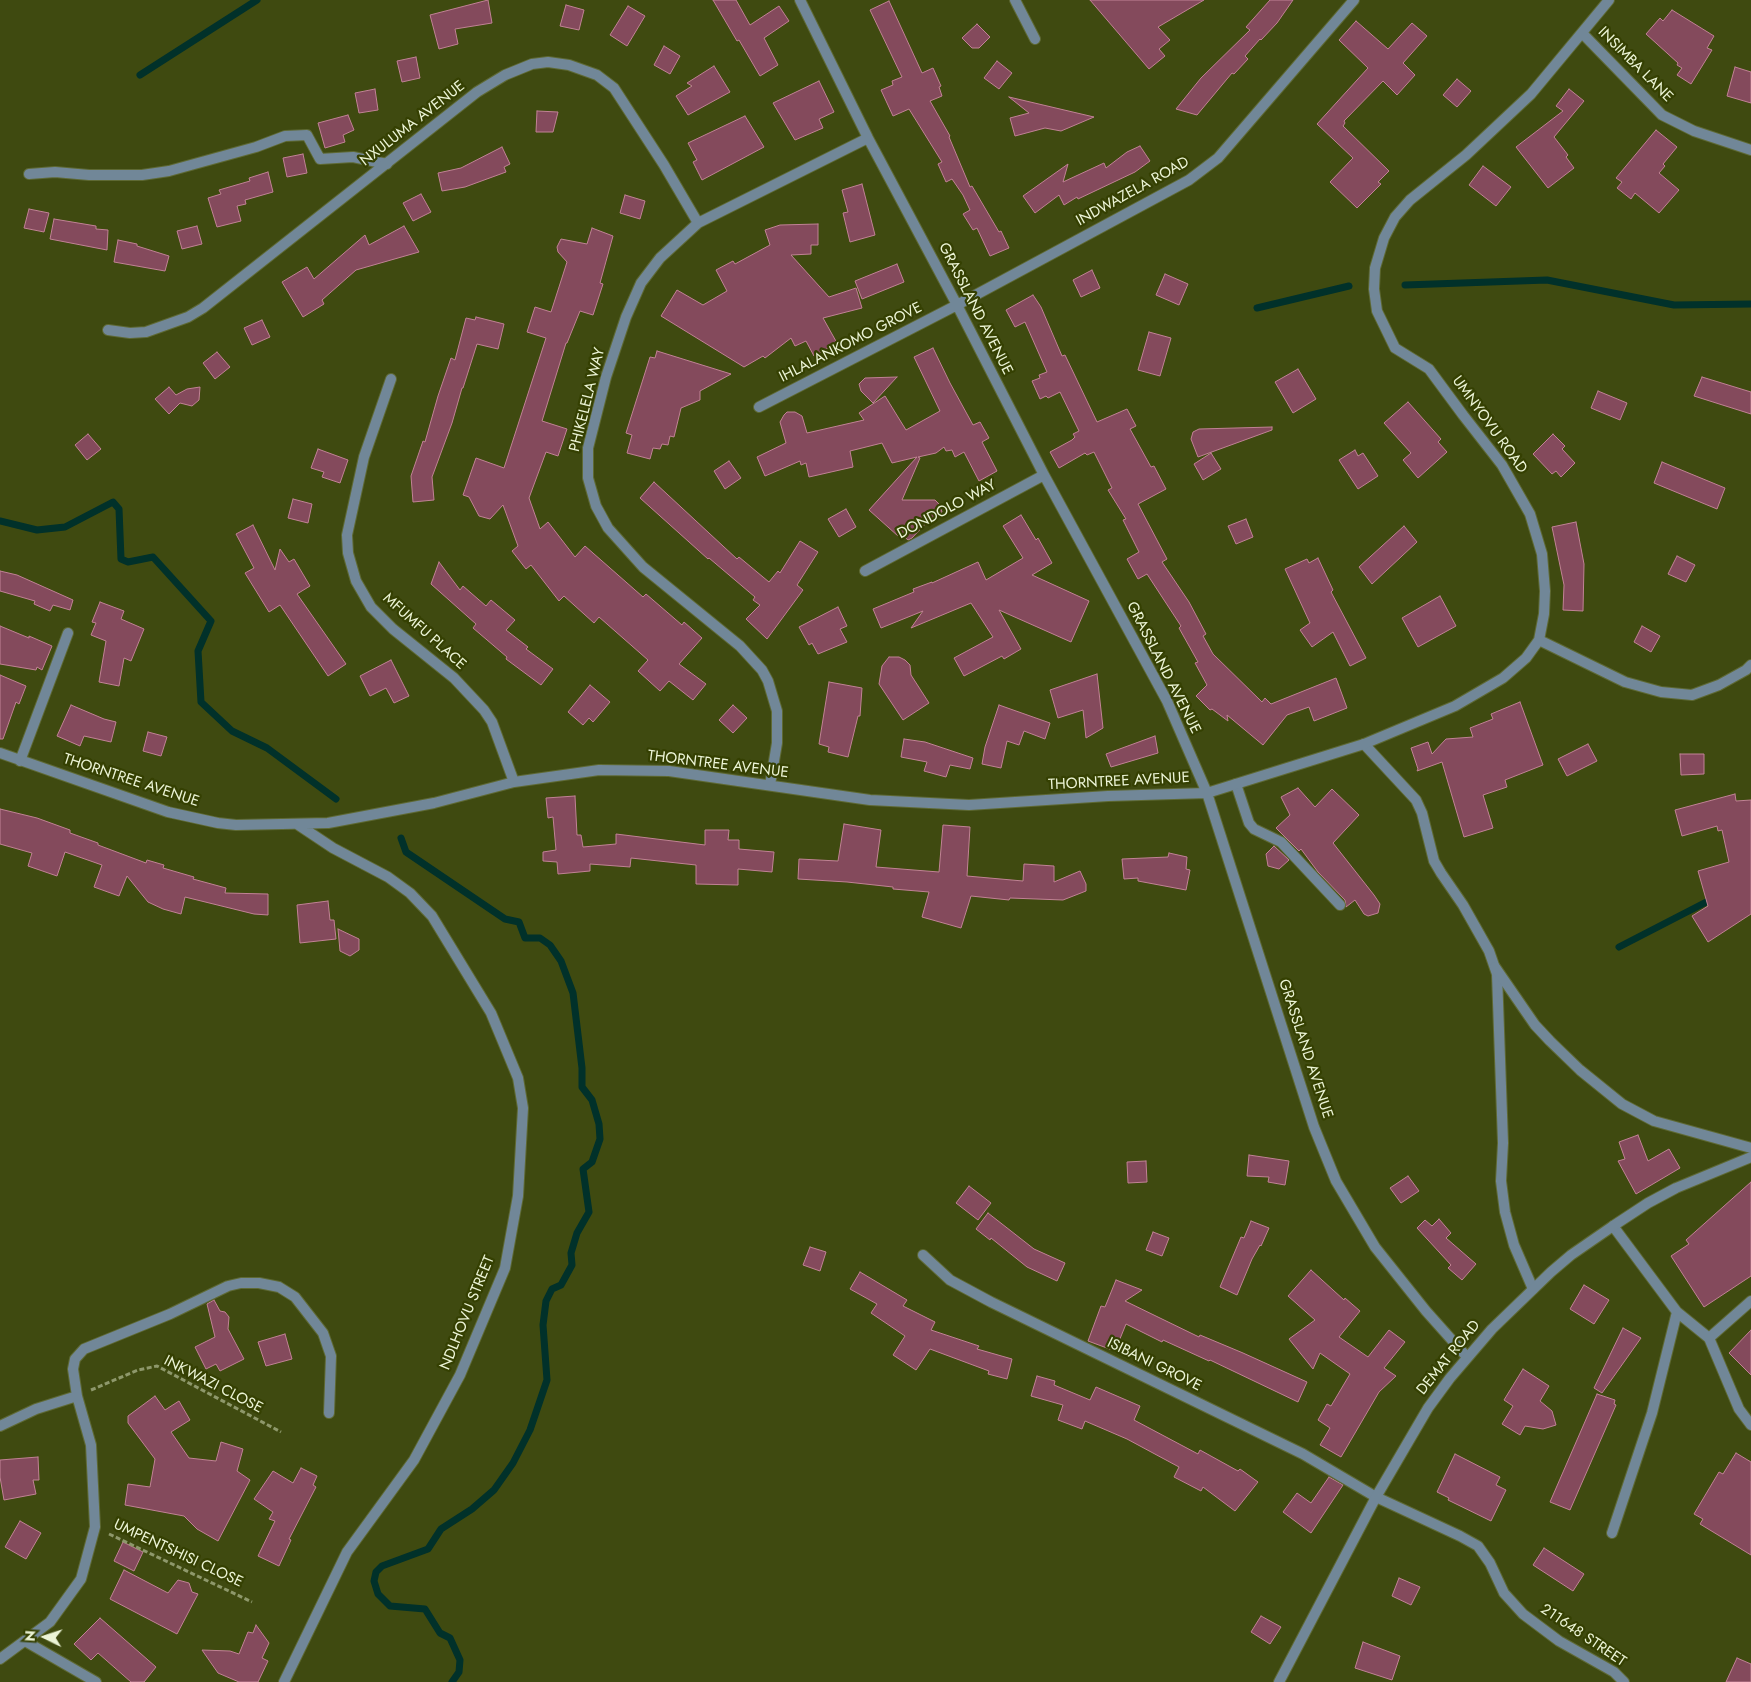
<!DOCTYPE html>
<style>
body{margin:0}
#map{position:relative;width:1751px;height:1682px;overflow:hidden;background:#3f4a10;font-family:Jost,sans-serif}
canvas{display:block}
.north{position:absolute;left:20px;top:1612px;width:50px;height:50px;-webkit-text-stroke:4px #354002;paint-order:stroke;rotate:274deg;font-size:14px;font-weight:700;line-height:20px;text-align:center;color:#ecf4d6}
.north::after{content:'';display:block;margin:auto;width:18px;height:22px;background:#ecf4d6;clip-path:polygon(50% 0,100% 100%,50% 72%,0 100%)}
</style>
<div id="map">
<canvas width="1751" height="1682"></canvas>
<div class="north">N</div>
</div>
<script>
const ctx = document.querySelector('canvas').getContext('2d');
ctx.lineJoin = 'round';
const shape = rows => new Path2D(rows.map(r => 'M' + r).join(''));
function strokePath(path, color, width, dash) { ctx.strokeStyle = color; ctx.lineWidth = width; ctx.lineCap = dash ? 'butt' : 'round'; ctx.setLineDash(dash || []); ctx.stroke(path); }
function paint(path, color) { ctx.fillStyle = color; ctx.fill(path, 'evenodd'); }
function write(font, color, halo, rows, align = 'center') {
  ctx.font = font + ' Jost,sans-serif'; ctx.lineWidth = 4.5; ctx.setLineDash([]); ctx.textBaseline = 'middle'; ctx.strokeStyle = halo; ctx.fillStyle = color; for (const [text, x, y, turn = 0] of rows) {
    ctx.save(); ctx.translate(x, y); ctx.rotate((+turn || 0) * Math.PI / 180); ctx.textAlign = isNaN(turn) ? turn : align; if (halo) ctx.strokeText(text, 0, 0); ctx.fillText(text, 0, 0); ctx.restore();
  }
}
strokePath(shape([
 [140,75,257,0],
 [1405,285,1547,280,1674,305,1751,304],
 [1257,308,1349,286],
 [0,521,37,530,65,527,113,502,119,509,121,559,128,562,153,557,211,621,198,651,201,702,232,731,267,748,336,799],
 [401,838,406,852,505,919,519,922,525,938,540,938,550,945,561,961,573,993,582,1068,582,1087,592,1100,599,1124,600,1139,592,1162,583,1169,589,1212,577,1233,571,1253,572,1265,561,1285,552,1289,546,1301,543,1325,547,1380,530,1430,513,1463,494,1490,472,1509,441,1529,428,1549,382,1566,376,1572,374,1581,378,1594,390,1606,425,1609,440,1633,450,1638,460,1660,459,1672,452,1682],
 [1619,947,1714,898]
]), '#01312a', 7);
const building = shape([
 [488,0,492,23,455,29,458,44,439,49,430,15,488,0],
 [713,0,736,0,750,25,779,6,789,21,764,38,778,65,760,76,739,40,737,41,713,0],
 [1090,0,1204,0,1158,27,1170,40,1159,49,1165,56,1149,69,1090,0],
 [1270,0,1293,0,1277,23,1261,40,1260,39,1245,56,1248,59,1234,74,1232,73,1197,115,1176,109,1201,78,1250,30,1246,27,1270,0],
 [889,1,922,73,933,68,941,86,939,87,942,96,930,101,950,136,949,137,970,187,972,186,999,232,1001,231,1009,248,990,256,977,228,973,230,963,214,970,210,963,195,952,179,946,182,938,164,942,162,909,109,893,116,881,90,893,85,892,81,902,77,870,10,889,1],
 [566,5,584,10,579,30,560,26,566,5],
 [628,6,645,16,627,46,610,35,628,6],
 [1672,10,1714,36,1707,48,1712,50,1691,84,1677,75,1682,68,1677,65,1678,63,1646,34,1660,18,1663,21,1672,10],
 [1356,21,1388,49,1412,23,1427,36,1403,63,1415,75,1397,95,1383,81,1344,121,1345,123,1343,126,1389,171,1378,182,1381,184,1357,208,1330,182,1353,158,1317,124,1368,68,1339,40,1356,21],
 [977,24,990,37,979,48,972,48,962,38,977,24],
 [664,46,680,56,670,74,654,65,664,46],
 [416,57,420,78,402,82,397,61,416,57],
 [997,61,1012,73,999,89,984,78,997,61],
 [714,66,730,92,688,115,676,96,692,86,687,83,714,66],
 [1735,67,1751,72,1751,103,1727,96,1735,67],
 [1457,79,1471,91,1457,107,1443,95,1457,79],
 [819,81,834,112,819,119,823,128,795,140,773,103,819,81],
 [375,89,378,110,359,113,355,93,375,89],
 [1569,89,1584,101,1554,137,1568,155,1566,157,1574,168,1548,188,1516,147,1563,111,1556,106,1569,89],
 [1009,97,1094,117,1061,131,1045,128,1015,136,1010,118,1029,113,1009,97],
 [537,111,558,112,553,132,536,132,537,111],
 [348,115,354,130,343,135,345,142,325,148,318,123,348,115],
 [745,116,764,147,702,180,693,162,697,160,688,143,745,116],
 [1656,130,1677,147,1663,164,1665,166,1659,173,1679,190,1659,213,1635,193,1631,199,1617,188,1622,182,1616,178,1656,130],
 [1140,146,1150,161,1135,172,1078,199,1077,197,1064,205,1059,195,1035,213,1023,196,1068,164,1063,182,1104,163,1106,168,1127,152,1140,146],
 [502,147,510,164,504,167,506,172,465,187,442,191,438,173,461,168,502,147],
 [303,154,307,173,287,177,283,158,303,154],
 [1483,166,1511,187,1496,206,1469,185,1483,166],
 [268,172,273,192,245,200,246,204,237,206,241,221,217,227,208,198,221,194,219,190,250,181,249,178,268,172],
 [862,184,875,235,850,242,843,213,848,212,842,190,862,184],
 [421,194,431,212,413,221,403,203,421,194],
 [625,195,645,201,640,219,620,213,625,195],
 [29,209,49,213,44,232,24,228,29,209],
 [54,219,96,226,96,229,108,230,107,250,50,239,54,219],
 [818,224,818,245,811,245,811,254,791,255,829,297,856,288,862,308,823,318,837,343,814,356,806,341,795,346,791,338,765,358,763,356,744,367,661,316,677,290,703,305,727,291,716,270,733,261,735,264,770,245,765,230,780,225,818,224],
 [197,226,202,244,182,249,177,231,197,226],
 [404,226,419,252,356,270,322,300,324,304,303,317,282,282,307,267,314,279,365,235,369,245,404,226],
 [592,228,613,236,600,283,603,284,593,315,580,311,567,343,566,343,542,421,567,429,558,456,546,452,529,498,540,529,548,522,575,557,585,546,643,597,646,594,682,625,684,622,702,638,679,664,706,684,693,700,669,681,660,691,638,671,648,660,599,617,594,623,564,596,559,601,531,565,526,569,512,551,518,546,503,505,490,519,479,516,469,497,463,495,476,458,504,468,546,338,527,332,535,307,551,312,567,262,558,252,557,247,561,239,587,244,592,228],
 [118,240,137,244,137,246,169,256,165,271,114,262,118,240],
 [897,264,904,282,862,299,855,281,897,264],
 [1092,270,1100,288,1081,297,1073,280,1092,270],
 [1165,274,1188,284,1179,305,1156,295,1165,274],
 [1033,295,1041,307,1062,356,1065,355,1097,422,1127,409,1136,426,1130,429,1151,467,1154,466,1166,489,1138,504,1167,559,1162,562,1189,602,1206,634,1203,636,1213,654,1262,702,1265,698,1271,704,1336,678,1347,708,1314,721,1309,707,1287,715,1263,745,1227,715,1228,721,1212,709,1210,710,1196,696,1207,685,1195,663,1198,662,1179,628,1181,626,1147,574,1138,579,1127,559,1139,552,1123,520,1126,519,1108,490,1112,488,1094,452,1087,455,1085,453,1059,468,1050,452,1072,440,1075,437,1073,434,1079,431,1060,392,1048,398,1046,396,1040,399,1032,381,1040,378,1039,375,1047,372,1025,322,1015,327,1006,310,1033,295],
 [476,317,504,324,498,349,477,344,463,388,462,388,452,423,432,477,434,500,413,502,411,476,423,441,425,442,438,396,451,358,455,360,466,318,475,320,476,317],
 [262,320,270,337,252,345,244,328,262,320],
 [1149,332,1171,338,1160,376,1138,370,1149,332],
 [933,348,950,383,973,425,980,422,989,438,982,442,997,471,979,481,964,452,955,457,952,450,946,451,944,447,936,453,918,457,920,458,902,500,935,500,939,504,942,512,928,521,912,538,908,540,900,533,898,536,869,510,917,457,892,463,882,443,850,451,853,467,809,477,806,463,801,465,800,461,765,476,757,457,786,443,780,422,784,415,787,412,795,412,802,416,807,433,864,420,859,413,885,396,906,430,940,411,914,357,933,348],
 [657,351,731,374,700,391,700,400,681,408,674,437,670,436,668,445,662,444,660,449,653,448,650,459,627,453,632,435,626,433,650,357,655,358,657,351],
 [217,352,230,367,215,379,203,363,217,352],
 [1298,369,1316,399,1293,413,1275,382,1298,369],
 [897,377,873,403,861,391,859,384,865,378,897,377],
 [1702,377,1751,392,1751,414,1694,396,1702,377],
 [169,387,176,395,187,389,200,387,199,400,192,406,180,403,169,414,155,399,169,387],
 [1598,391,1627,403,1620,420,1591,408,1598,391],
 [1408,402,1441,439,1438,442,1447,452,1418,478,1403,460,1411,453,1384,423,1408,402],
 [1272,427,1272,430,1198,457,1191,439,1193,432,1199,429,1272,427],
 [88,434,101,449,87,460,75,445,88,434],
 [1553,434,1565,446,1562,449,1575,463,1561,477,1556,471,1552,474,1533,454,1553,434],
 [318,449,348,460,340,483,322,477,324,472,311,468,318,449],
 [1355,450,1358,456,1363,453,1378,476,1358,489,1339,460,1355,450],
 [1211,453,1221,469,1203,480,1194,464,1211,453],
 [729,461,741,478,725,489,714,471,729,461],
 [1662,462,1725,488,1717,509,1654,483,1662,462],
 [654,482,737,559,739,557,769,582,778,571,780,573,800,541,818,552,797,585,803,590,767,639,746,619,760,605,753,600,755,597,709,558,708,559,640,498,654,482],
 [293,499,312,504,308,523,288,518,293,499],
 [846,509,856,527,839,537,828,519,846,509],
 [1021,515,1036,540,1038,538,1052,563,1032,575,1089,601,1071,642,999,610,1021,649,1004,659,1002,656,964,676,954,658,993,637,971,603,911,628,923,611,881,628,873,609,914,592,913,589,932,582,932,583,978,562,986,580,1023,558,1003,526,1021,515],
 [1246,519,1253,537,1236,544,1228,526,1246,519],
 [1576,522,1584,564,1583,611,1563,610,1564,585,1552,527,1576,522],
 [253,525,275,570,280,549,289,562,294,559,310,586,297,594,346,664,328,676,280,605,269,612,245,573,254,568,236,534,253,525],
 [1404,526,1417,542,1372,584,1359,567,1404,526],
 [1677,556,1695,565,1686,582,1668,574,1677,556],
 [1318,558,1333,590,1331,592,1366,658,1350,666,1333,632,1312,647,1300,630,1310,623,1285,569,1307,559,1309,563,1318,558],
 [439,562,460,590,463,586,486,606,491,600,515,620,506,630,528,647,526,649,553,669,541,685,506,659,507,657,473,628,476,624,431,584,439,562],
 [0,571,17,575,73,600,70,610,53,605,50,611,34,604,35,601,0,591,0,571],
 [1440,596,1456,626,1418,647,1402,618,1440,596],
 [100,602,124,611,121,619,144,629,131,661,124,658,119,686,99,682,106,641,91,635,96,623,92,622,100,602],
 [838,607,847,626,840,629,847,642,818,654,812,643,809,645,799,627,838,607],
 [0,626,29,638,29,636,52,646,42,670,37,667,36,670,0,664,0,626],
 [1642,626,1660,636,1651,652,1634,642,1642,626],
 [889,657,899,657,905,660,910,665,911,675,929,703,903,720,879,684,882,666,889,657],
 [391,660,409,696,394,703,386,688,370,696,360,676,391,660],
 [1097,674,1103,728,1086,738,1083,710,1058,718,1050,690,1097,674],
 [0,675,26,686,19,704,16,702,3,739,0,739,0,675],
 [829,682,862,688,860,716,858,716,848,757,828,752,829,747,819,744,829,682],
 [590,685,610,702,593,722,589,718,583,725,568,712,590,685],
 [1520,702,1543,765,1505,780,1507,787,1483,795,1493,828,1464,837,1442,762,1417,771,1418,769,1411,748,1428,742,1432,754,1446,739,1473,737,1470,728,1493,719,1491,714,1520,702],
 [71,705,104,719,116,722,111,742,84,736,80,746,57,736,71,705],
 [733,705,747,718,733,733,719,720,733,705],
 [999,705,1050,723,1045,739,1024,731,1019,745,1007,741,1001,768,982,764,985,747,999,705],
 [148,732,167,737,161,756,143,751,148,732],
 [1155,736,1158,753,1111,767,1106,754,1155,736],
 [904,739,925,742,973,758,970,769,950,765,946,777,924,771,927,762,901,757,904,739],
 [1588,744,1597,761,1567,776,1558,759,1588,744],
 [1680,754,1704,754,1704,774,1681,775,1680,754],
 [1298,788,1315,807,1332,789,1359,815,1333,843,1374,895,1380,904,1378,913,1368,916,1364,914,1355,900,1346,907,1345,900,1318,872,1301,849,1299,851,1276,828,1290,815,1281,797,1298,788],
 [1735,794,1736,801,1751,800,1751,914,1708,942,1692,916,1708,906,1698,871,1729,862,1722,830,1718,831,1717,826,1682,836,1675,810,1735,794],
 [575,796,577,835,581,835,583,847,616,844,616,834,705,845,705,830,729,830,728,840,739,840,739,849,774,852,772,872,738,869,738,885,696,884,696,865,631,858,630,867,590,864,590,871,558,874,557,862,543,861,543,852,556,850,553,817,548,818,546,798,575,796],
 [0,809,37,818,70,830,70,833,98,843,98,845,146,863,147,860,164,865,163,868,194,877,193,879,226,888,225,893,268,894,268,915,254,914,185,897,181,914,163,909,148,902,127,876,119,896,94,887,102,865,65,852,57,876,28,866,32,853,0,844,0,809],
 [844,824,881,830,876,867,939,872,943,825,970,827,967,876,1023,881,1024,864,1054,866,1054,882,1080,871,1086,884,1086,891,1063,900,1010,898,1009,900,971,896,961,928,922,917,929,892,893,889,893,887,847,882,798,879,799,859,838,861,844,824],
 [1274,846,1289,860,1279,869,1268,866,1266,854,1274,846],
 [1169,853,1187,857,1186,869,1190,870,1186,890,1138,881,1138,878,1124,879,1122,859,1168,857,1169,853],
 [328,901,330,920,334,920,336,939,300,943,297,905,328,901],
 [338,929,359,939,359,950,350,956,340,951,338,929],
 [1638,1135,1648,1161,1669,1149,1680,1168,1636,1194,1618,1161,1625,1159,1619,1142,1638,1135],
 [1249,1155,1289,1161,1285,1185,1268,1182,1269,1177,1247,1176,1249,1155],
 [1146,1161,1147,1182,1128,1183,1127,1162,1146,1161],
 [1408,1176,1419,1191,1401,1203,1390,1188,1408,1176],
 [1751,1182,1751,1276,1704,1307,1671,1256,1689,1244,1686,1240,1751,1182],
 [969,1186,991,1203,978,1220,956,1203,969,1186],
 [988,1213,1034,1249,1065,1263,1057,1281,1027,1267,991,1238,990,1240,976,1229,988,1213],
 [1439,1219,1451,1233,1446,1238,1476,1264,1462,1280,1448,1268,1451,1265,1417,1228,1425,1220,1432,1226,1439,1219],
 [1251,1221,1269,1228,1261,1246,1260,1245,1252,1259,1237,1295,1220,1287,1241,1237,1244,1238,1251,1221],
 [1153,1232,1169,1238,1162,1256,1146,1250,1153,1232],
 [810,1247,826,1252,820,1271,803,1265,810,1247],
 [1311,1270,1344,1300,1345,1298,1360,1311,1339,1337,1368,1357,1389,1330,1405,1342,1384,1368,1396,1376,1379,1392,1341,1457,1320,1445,1330,1428,1318,1420,1327,1404,1331,1406,1350,1374,1320,1353,1313,1369,1289,1339,1315,1320,1288,1296,1311,1270],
 [860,1272,907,1300,903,1306,935,1322,931,1330,979,1346,977,1349,1012,1359,1007,1379,988,1374,989,1371,930,1349,916,1370,893,1355,905,1336,871,1313,877,1304,850,1289,860,1272],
 [1116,1280,1142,1290,1125,1301,1199,1337,1200,1335,1243,1353,1307,1382,1298,1402,1210,1360,1209,1361,1163,1340,1162,1342,1126,1324,1115,1351,1088,1341,1101,1306,1105,1307,1116,1280],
 [1584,1285,1609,1300,1594,1324,1570,1309,1584,1285],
 [214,1300,220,1311,225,1312,229,1317,228,1329,244,1359,220,1371,216,1364,206,1369,195,1347,215,1337,207,1304,214,1300],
 [1623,1328,1641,1338,1602,1393,1594,1388,1623,1328],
 [1751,1330,1751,1375,1729,1353,1751,1330],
 [285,1334,292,1359,266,1366,258,1342,285,1334],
 [1523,1369,1549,1386,1540,1401,1552,1411,1556,1425,1543,1429,1525,1426,1520,1435,1502,1424,1513,1406,1504,1400,1523,1369],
 [1037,1376,1055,1381,1054,1385,1090,1400,1096,1387,1140,1406,1134,1420,1198,1454,1200,1450,1238,1471,1240,1469,1258,1482,1235,1511,1203,1487,1201,1491,1174,1477,1179,1467,1127,1439,1085,1421,1082,1429,1058,1420,1063,1405,1031,1396,1037,1376],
 [1597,1394,1615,1400,1614,1404,1616,1405,1570,1510,1550,1502,1597,1394],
 [155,1396,165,1410,179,1401,190,1420,171,1432,189,1458,216,1461,221,1442,243,1449,237,1471,250,1480,218,1541,197,1529,184,1516,125,1505,128,1484,150,1487,155,1459,128,1423,128,1416,155,1396],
 [1736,1453,1751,1462,1751,1555,1700,1524,1703,1519,1694,1514,1719,1472,1723,1474,1736,1453],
 [1455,1454,1500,1477,1496,1485,1506,1490,1491,1521,1448,1500,1449,1498,1437,1492,1455,1454],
 [38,1457,39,1480,33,1480,36,1494,4,1500,0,1477,0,1460,38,1457],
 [301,1468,317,1476,313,1485,316,1487,289,1539,291,1540,279,1566,258,1556,275,1521,269,1519,273,1512,254,1499,273,1471,293,1483,301,1468],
 [1329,1477,1343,1485,1311,1533,1283,1512,1297,1493,1311,1503,1329,1477],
 [20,1521,41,1533,26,1559,5,1547,20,1521],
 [123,1542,143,1552,134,1571,114,1561,123,1542],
 [1544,1548,1584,1574,1573,1591,1533,1565,1544,1548],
 [124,1570,168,1593,178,1580,189,1583,192,1592,198,1594,177,1634,110,1599,124,1570],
 [1399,1578,1420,1587,1411,1605,1392,1596,1399,1578],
 [1261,1616,1281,1627,1270,1644,1251,1632,1261,1616],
 [100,1618,156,1667,144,1682,131,1682,98,1653,91,1660,74,1644,100,1618],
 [256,1625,269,1643,262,1658,268,1661,258,1682,239,1682,218,1673,202,1650,230,1651,239,1654,248,1632,253,1633,256,1625],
 [1363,1642,1400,1656,1392,1680,1355,1668,1363,1642],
 [1737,1658,1751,1664,1751,1682,1726,1682,1737,1658]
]);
paint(building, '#844a5c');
strokePath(building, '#c18295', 1);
const service = shape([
 [29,174,55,172,89,175,142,175,169,171,256,147,285,136,307,135,320,159,353,157,387,164],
 [1364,744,1416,800,1422,813,1434,861,1441,873,1463,905,1489,951,1497,974,1503,1143,1501,1181,1505,1212,1514,1245,1533,1289],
 [1236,784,1249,823,1254,829,1281,842,1340,905],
 [1613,1226,1677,1312,1709,1338,1739,1409,1751,1425],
 [1709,1338,1751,1301],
 [1376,1497,1460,1536,1478,1546,1490,1563,1504,1593,1523,1614,1559,1641,1614,1672,1624,1682],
 [1612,1533,1652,1413,1677,1312]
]);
const minor = shape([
 [800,0,868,138,957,305,1044,475,1167,701,1207,793,1314,1127,1336,1181,1375,1247,1426,1311,1467,1357],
 [1015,0,1035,39],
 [1582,33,1662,115,1694,131,1751,150],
 [108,330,130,333,146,332,188,317,203,308,477,92,505,75,532,64,548,62,569,65,597,75,614,88,664,165,698,223],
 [391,379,364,457,347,535,348,553,356,581,371,607,393,629,454,678,484,710,492,722,514,782],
 [759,407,957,305,1189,180,1218,158,1354,0],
 [865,571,1044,475],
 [1539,640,1625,682,1661,692,1692,695,1719,685,1746,670,1751,665],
 [0,753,168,812,218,823,236,825,328,823,434,803,514,782,599,770,669,771,870,800,969,805,1108,796,1207,793,1364,744,1455,706,1503,678,1526,658,1539,640,1544,614,1545,591,1542,554,1530,514,1502,465,1463,415,1429,369,1395,348,1377,311,1374,289,1375,268,1384,238,1395,217,1410,200,1466,155,1531,94,1609,0],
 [20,761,68,633],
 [770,785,777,743,777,711,768,681,762,670,740,646,643,567,608,528,596,506,588,478,588,448,606,377,626,317,641,283,660,258,698,223,868,138],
 [1495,967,1535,1025,1550,1041,1580,1070,1622,1104,1654,1121,1751,1148],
 [923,1255,950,1280,991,1302,1303,1454,1376,1497],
 [0,1426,36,1409,77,1396],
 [25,1641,96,1682],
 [0,1659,50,1622,81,1579,95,1527,91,1445,77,1396,73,1369,75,1359,84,1349,170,1314,228,1286,241,1283,259,1283,279,1287,295,1297,323,1333,331,1356,329,1413],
 [284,1682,347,1552,414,1460,460,1375,505,1268,518,1196,523,1108,518,1078,491,1013,432,916,410,893,388,877,333,848,297,824]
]);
const tertiary = shape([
 [1279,1682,1376,1497,1428,1408,1450,1378,1492,1329,1551,1272,1571,1255,1613,1226,1648,1203,1676,1188,1751,1157]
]);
strokePath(service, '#5e6934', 12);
strokePath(minor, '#5e6934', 12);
strokePath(tertiary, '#5e6934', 12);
strokePath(shape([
 [91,1390,138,1370,157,1366,281,1432],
 [109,1534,252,1602]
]), '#8e986b', 3, [5, 2.5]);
strokePath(service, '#718798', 10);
strokePath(minor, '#718798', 10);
strokePath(tertiary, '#718798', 10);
write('15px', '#ecf4d6', '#354002', [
 ["INSIMBA LANE",1635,65,45],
 ["NXULUMA AVENUE",413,124,-38],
 ["INDWAZELA ROAD",1133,192,-29],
 ["GRASSLAND AVENUE",975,309,63],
 ["IHLALANKOMO GROVE",851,343,-27],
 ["PHIKELELA WAY",588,400,-76],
 ["UMNYOVU ROAD",1489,425,54],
 ["DONDOLO WAY",947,510,-28],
 ["MFUMFU PLACE",424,632,42],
 ["GRASSLAND AVENUE",1163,668,63],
 ["THORNTREE AVENUE",718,765,7],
 ["THORNTREE AVENUE",131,781,18],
 ["THORNTREE AVENUE",1119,782,-3],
 ["GRASSLAND AVENUE",1305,1049,72],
 ["NDLHOVU STREET",468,1313,-68],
 ["DEMAT ROAD",1449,1358,-51],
 ["ISIBANI GROVE",1154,1365,26],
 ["INKWAZI CLOSE",213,1385,27],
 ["UMPENTSHISI CLOSE",178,1554,25],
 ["211648 STREET",1583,1636,34]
]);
</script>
